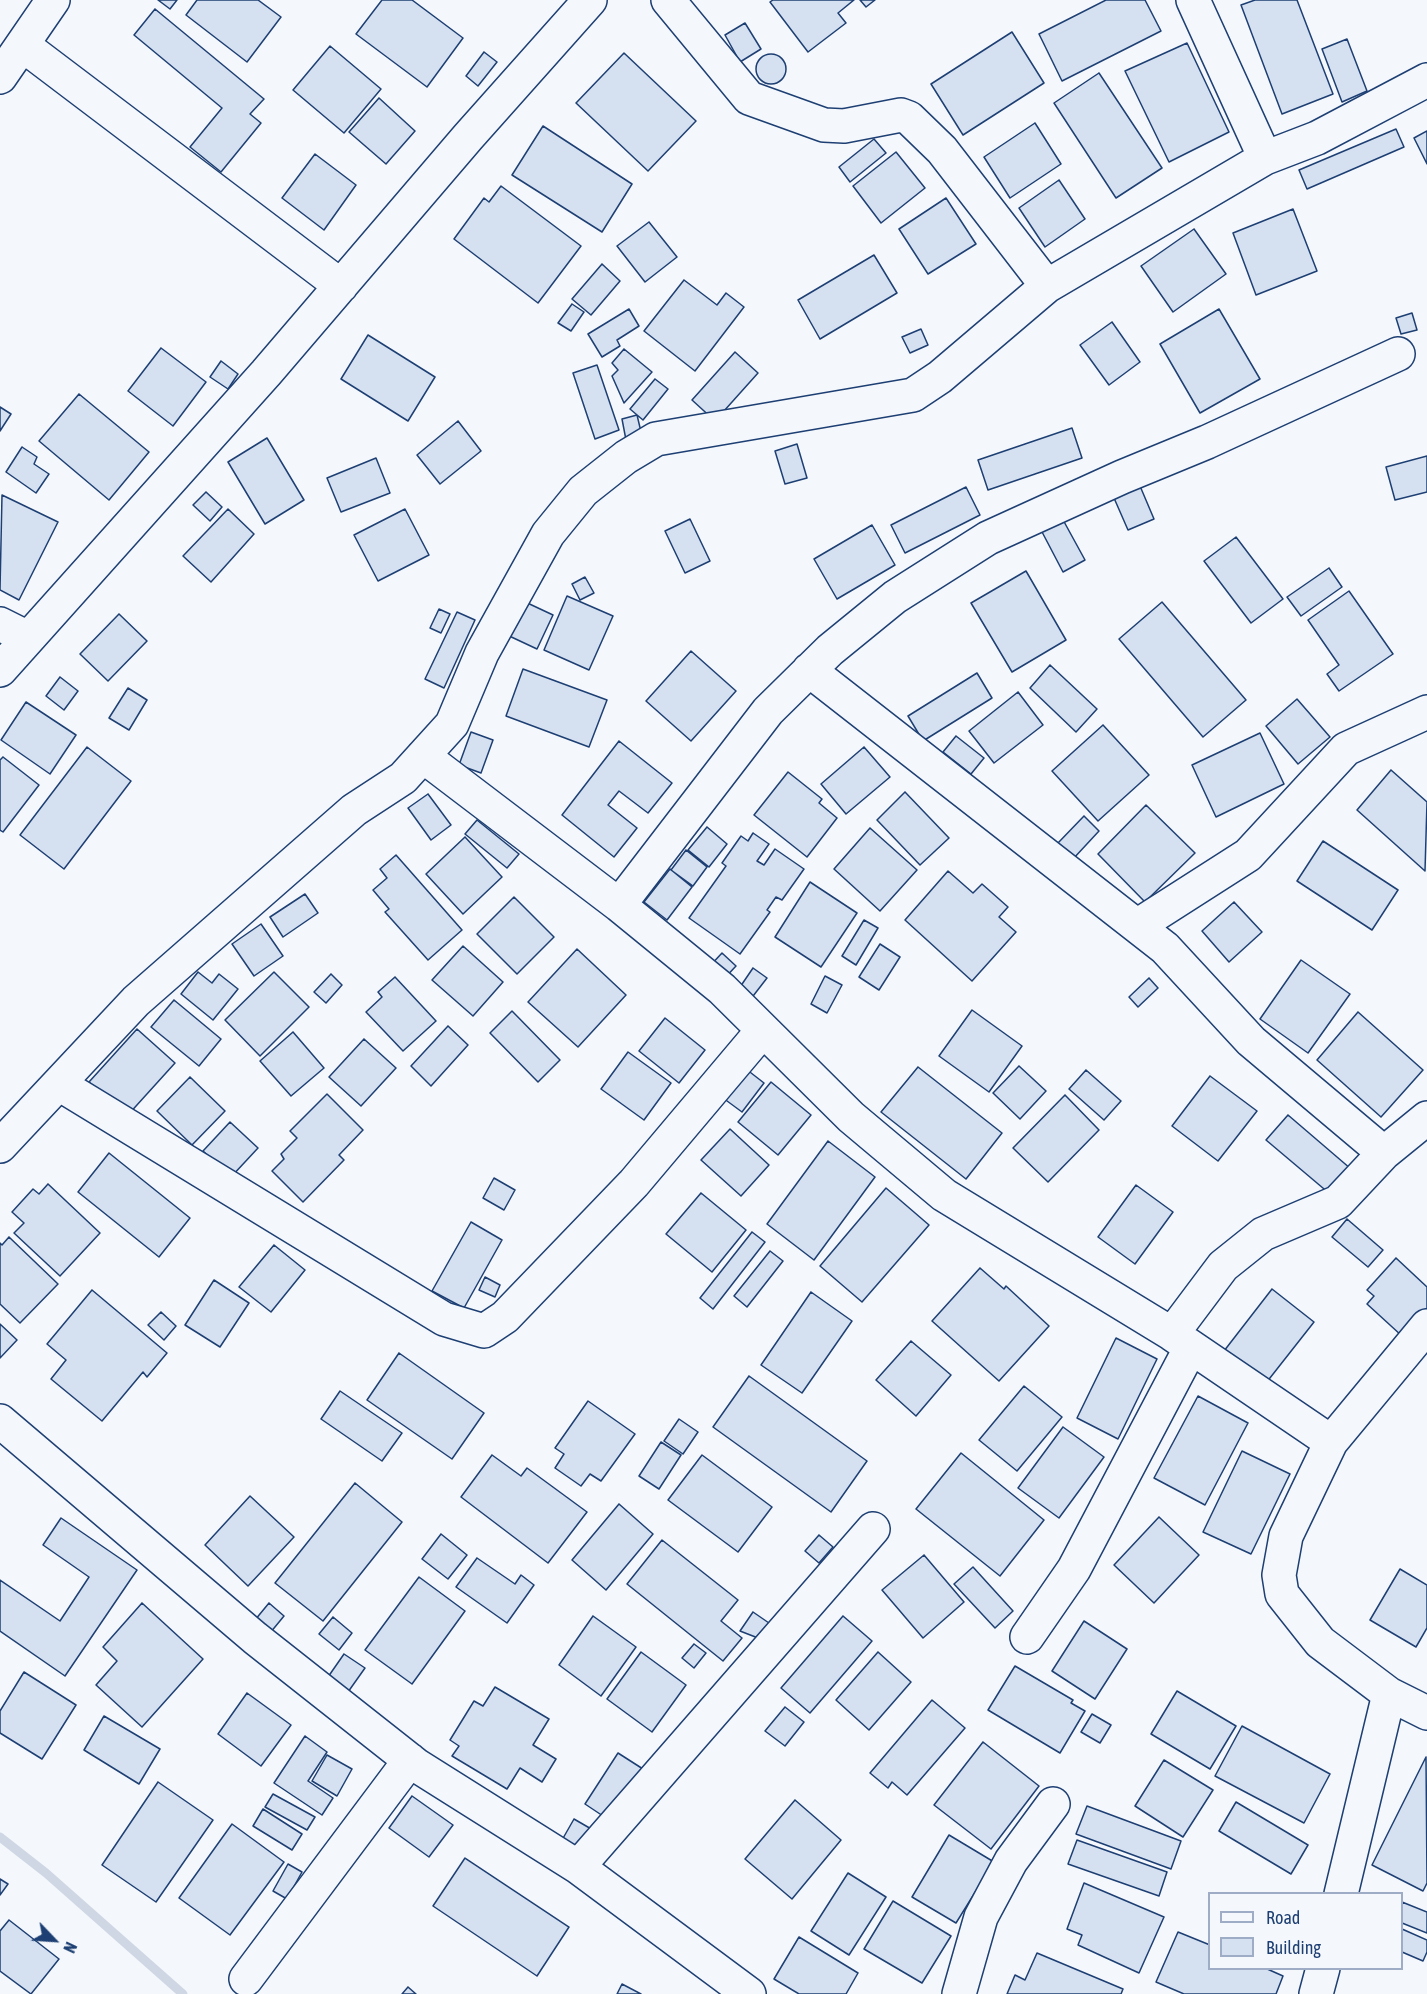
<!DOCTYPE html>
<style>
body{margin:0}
#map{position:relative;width:1427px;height:1994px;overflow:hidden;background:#f4f7fb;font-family:"Asap Condensed",sans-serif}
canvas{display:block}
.legend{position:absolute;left:1208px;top:1892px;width:195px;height:78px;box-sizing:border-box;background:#f4f7fb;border:2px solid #9eadc5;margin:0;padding:8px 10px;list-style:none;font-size:18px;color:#1d3f73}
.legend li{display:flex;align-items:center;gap:12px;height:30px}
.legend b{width:30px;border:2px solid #9eadc5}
.north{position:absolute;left:24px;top:1910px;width:60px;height:60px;-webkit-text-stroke:4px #f4f7fb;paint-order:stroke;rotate:115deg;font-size:16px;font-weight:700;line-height:24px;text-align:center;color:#1d3f73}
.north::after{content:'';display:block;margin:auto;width:21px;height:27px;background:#1d3f73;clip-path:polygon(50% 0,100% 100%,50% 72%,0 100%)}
</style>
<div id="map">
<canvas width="1427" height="1994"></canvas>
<ul class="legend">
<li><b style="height:8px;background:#f4f7fb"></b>Road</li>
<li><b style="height:16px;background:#d5e0f0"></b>Building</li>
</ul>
<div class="north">N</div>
</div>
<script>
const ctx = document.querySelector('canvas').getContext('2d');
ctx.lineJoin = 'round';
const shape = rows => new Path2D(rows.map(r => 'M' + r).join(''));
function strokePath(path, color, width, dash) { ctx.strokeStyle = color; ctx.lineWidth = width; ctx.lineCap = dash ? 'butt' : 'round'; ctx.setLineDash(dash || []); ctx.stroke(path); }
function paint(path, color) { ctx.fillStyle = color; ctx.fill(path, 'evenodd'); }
strokePath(shape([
 [0,1837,46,1873,183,1994]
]), '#cfd7e4', 9);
const building = shape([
 [158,0,177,0,170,9,158,0],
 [197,0,258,0,281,17,247,62,186,15,197,0],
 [382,0,412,0,463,38,427,87,356,34,382,0],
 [773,0,854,0,838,13,846,23,808,52,770,2,773,0],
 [860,0,875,0,866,7,860,0],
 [1106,0,1145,0,1161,31,1062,81,1039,34,1106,0],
 [1255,0,1297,0,1333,94,1282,114,1241,5,1255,0],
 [155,9,264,99,250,114,261,123,221,172,190,147,222,108,134,35,155,9],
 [745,23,761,49,740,62,725,35,745,23],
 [1012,32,1044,83,963,135,931,84,1012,32],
 [1347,39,1367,91,1342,102,1322,49,1347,39],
 [1187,43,1229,132,1169,162,1125,71,1187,43],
 [330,46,381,89,344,133,293,90,330,46],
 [484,52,497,62,478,86,466,76,484,52],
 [624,53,696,121,648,171,576,103,624,53],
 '756 69a15 15 0 1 1 30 0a15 15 0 1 1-30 0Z',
 [1099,73,1162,168,1116,198,1054,103,1099,73],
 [379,98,415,131,386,164,349,132,379,98],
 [1035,123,1061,164,1010,198,984,157,1035,123],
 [543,126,632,184,602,232,512,175,543,126],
 [1396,129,1404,147,1307,189,1299,170,1396,129],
 [1427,131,1427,164,1414,138,1427,131],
 [874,139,886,153,850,182,839,167,874,139],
 [896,152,925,188,881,223,853,186,896,152],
 [315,154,356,185,324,230,282,198,315,154],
 [1059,180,1085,219,1045,247,1019,208,1059,180],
 [501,186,581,246,538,303,454,239,484,198,489,202,501,186],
 [946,198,976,244,928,274,899,229,946,198],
 [1293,209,1317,271,1256,295,1233,233,1293,209],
 [649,222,677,257,645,282,617,246,649,222],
 [1194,229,1226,274,1173,312,1141,266,1194,229],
 [874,255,897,293,820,339,798,300,874,255],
 [602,264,620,281,591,315,572,299,602,264],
 [684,280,717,305,726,293,744,307,695,371,644,331,684,280],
 [572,304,584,312,571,331,558,323,572,304],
 [629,309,639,326,617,340,620,346,602,357,588,334,629,309],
 [1219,309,1260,379,1200,413,1160,344,1219,309],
 [1412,313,1417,330,1401,334,1396,318,1412,313],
 [1112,322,1140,362,1109,385,1080,345,1112,322],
 [921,329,928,345,910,353,902,337,921,329],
 [368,335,435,377,408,421,341,379,368,335],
 [161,348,206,382,173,426,128,391,161,348],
 [624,349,652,372,624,403,612,376,618,370,612,363,624,349],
 [735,352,758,373,715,421,692,400,735,352],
 [221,361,238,374,228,389,210,377,221,361],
 [597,365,619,430,595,439,573,373,597,365],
 [655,379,668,389,643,420,630,409,655,379],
 [79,394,149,452,109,500,39,441,79,394],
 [0,407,11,414,0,431,0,407],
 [637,415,642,436,626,440,622,419,637,415],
 [458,421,481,451,440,484,417,455,458,421],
 [1072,428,1082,458,988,490,978,460,1072,428],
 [267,438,304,500,265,524,228,462,267,438],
 [797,444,807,478,785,484,775,451,797,444],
 [22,447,37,457,34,464,49,474,36,493,6,472,22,447],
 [1427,456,1427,492,1395,500,1386,467,1427,456],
 [376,458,390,493,341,512,327,478,376,458],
 [1140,486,1154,519,1128,530,1114,498,1140,486],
 [966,487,980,515,905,553,891,525,966,487],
 [206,492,222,507,210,521,193,505,206,492],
 [2,495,58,522,19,600,0,590,2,495],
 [228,509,254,534,211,582,183,556,228,509],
 [405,509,429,555,378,581,354,535,405,509],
 [1062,518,1085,560,1063,572,1041,530,1062,518],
 [690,519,710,561,685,573,665,531,690,519],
 [872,525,895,565,837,599,814,559,872,525],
 [1236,537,1283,599,1251,623,1204,561,1236,537],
 [1329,568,1342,587,1301,616,1287,597,1329,568],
 [1026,571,1066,640,1012,672,971,603,1026,571],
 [585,577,594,593,580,600,572,584,585,577],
 [1349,591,1393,654,1339,691,1327,674,1339,665,1308,620,1349,591],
 [567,596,613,616,589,670,544,650,567,596],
 [521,600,553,615,537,649,505,634,521,600],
 [1162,602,1246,700,1203,737,1119,639,1162,602],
 [439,609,450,614,441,633,430,628,439,609],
 [457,612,475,620,444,688,425,679,457,612],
 [119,614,147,641,108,681,80,654,119,614],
 [691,651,736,691,691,741,646,701,691,651],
 [1050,665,1097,709,1076,732,1030,688,1050,665],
 [523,669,607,700,589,747,506,716,523,669],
 [977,673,992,698,923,741,908,716,977,673],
 [60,677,78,691,64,710,46,696,60,677],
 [128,688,147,700,129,730,109,718,128,688],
 [1018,692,1043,725,994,763,969,731,1018,692],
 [1297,699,1330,737,1298,764,1266,726,1297,699],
 [26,702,76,735,50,774,1,740,26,702],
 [1103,725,1149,775,1098,821,1052,771,1103,725],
 [471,732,493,740,481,773,459,765,471,732],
 [1260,733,1284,784,1216,817,1192,765,1260,733],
 [956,736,984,758,971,774,943,752,956,736],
 [619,741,672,783,648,813,619,791,608,805,637,828,614,857,562,815,619,741],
 [87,747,131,781,64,869,20,835,87,747],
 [864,747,890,777,846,814,821,784,864,747],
 [3,757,39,785,3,832,0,830,0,760,3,757],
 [1391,770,1427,802,1425,871,1357,810,1391,770],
 [788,772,822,799,819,803,837,818,807,857,754,815,788,772],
 [905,792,949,838,920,865,877,820,905,792],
 [428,794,451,825,431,840,408,808,428,794],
 [1146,805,1195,853,1145,902,1098,854,1146,805],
 [1084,816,1099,831,1073,859,1057,844,1084,816],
 [477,820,519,854,507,868,465,834,477,820],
 [707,827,727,844,709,867,688,850,707,827],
 [870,828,917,870,880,911,834,869,870,828],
 [753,833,769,844,757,861,764,865,775,849,804,869,782,900,776,897,767,910,770,912,740,954,689,918,726,866,722,863,741,836,748,841,753,833],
 [465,837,502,877,463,914,426,874,465,837],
 [1323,841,1398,890,1372,930,1297,881,1323,841],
 [686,850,707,867,693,886,671,870,686,850],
 [396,855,462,930,428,960,385,912,389,909,373,890,387,878,380,869,396,855],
 [670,869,692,887,667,920,644,902,670,869],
 [948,871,973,893,982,884,1008,907,999,917,1016,932,972,981,905,920,948,871],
 [810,882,857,913,821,967,775,937,810,882],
 [305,894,318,913,283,937,270,917,305,894],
 [514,897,554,937,517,974,477,934,514,897],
 [1234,902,1262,932,1229,962,1202,931,1234,902],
 [864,920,878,928,856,965,842,956,864,920],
 [261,924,283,956,254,976,232,944,261,924],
 [880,944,900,957,879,990,859,977,880,944],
 [463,946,503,982,473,1016,432,980,463,946],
 [577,949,626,995,578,1047,528,1002,577,949],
 [722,953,736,966,721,982,707,969,722,953],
 [1301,960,1350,994,1308,1053,1260,1019,1301,960],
 [753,968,767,978,750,1000,738,990,753,968],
 [198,972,212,983,219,974,238,989,213,1020,181,994,198,972],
 [274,972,309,1007,260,1056,225,1020,274,972],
 [331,974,342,985,326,1003,314,992,331,974],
 [825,976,842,985,827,1013,811,1004,825,976],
 [395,977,436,1021,403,1051,366,1012,382,997,378,992,395,977],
 [1149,978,1158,988,1138,1007,1129,997,1149,978],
 [174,1000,221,1039,199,1066,151,1027,174,1000],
 [972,1010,1022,1046,989,1092,939,1056,972,1010],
 [512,1011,560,1060,538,1082,490,1033,512,1011],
 [1358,1012,1423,1070,1381,1117,1317,1060,1358,1012],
 [665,1018,705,1050,679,1083,639,1051,665,1018],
 [448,1026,468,1045,431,1086,411,1066,448,1026],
 [137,1029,175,1063,127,1116,89,1082,137,1029],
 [293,1032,324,1068,291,1096,260,1061,293,1032],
 [364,1039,396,1068,361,1106,329,1077,364,1039],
 [628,1052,671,1083,644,1120,601,1089,628,1052],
 [1019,1066,1046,1091,1020,1119,993,1093,1019,1066],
 [918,1067,1002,1133,966,1179,881,1112,918,1067],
 [746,1069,764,1083,742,1112,723,1098,746,1069],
 [1086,1070,1121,1101,1104,1120,1069,1089,1086,1070],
 [1210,1076,1257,1111,1218,1161,1172,1126,1210,1076],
 [190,1077,225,1111,192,1145,157,1111,190,1077],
 [771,1082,811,1115,778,1155,738,1122,771,1082],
 [327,1094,363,1130,339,1155,344,1160,303,1202,272,1171,284,1159,281,1154,297,1138,290,1131,327,1094],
 [1065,1095,1099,1130,1048,1182,1013,1148,1065,1095],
 [1288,1115,1351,1169,1330,1194,1266,1140,1288,1115],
 [230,1122,258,1148,231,1177,203,1151,230,1122],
 [730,1129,769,1165,741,1196,701,1160,730,1129],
 [828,1141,875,1177,814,1260,767,1224,828,1141],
 [109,1153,190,1218,159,1257,78,1192,109,1153],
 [494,1178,515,1190,504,1210,483,1198,494,1178],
 [48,1184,100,1233,60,1276,14,1233,24,1223,12,1212,33,1189,39,1194,48,1184],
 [1136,1185,1173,1212,1135,1264,1098,1237,1136,1185],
 [886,1188,929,1225,862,1302,820,1266,886,1188],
 [701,1193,746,1230,712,1272,666,1234,701,1193],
 [1347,1219,1383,1250,1368,1267,1332,1237,1347,1219],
 [471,1222,502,1240,464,1308,432,1291,471,1222],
 [752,1232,765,1242,713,1309,700,1298,752,1232],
 [9,1237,58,1284,20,1323,0,1304,0,1243,2,1245,9,1237],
 [274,1245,305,1270,271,1312,239,1287,274,1245],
 [770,1251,783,1261,747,1307,734,1296,770,1251],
 [1396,1258,1427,1287,1427,1310,1402,1336,1367,1304,1374,1296,1367,1290,1396,1258],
 [980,1268,1004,1289,1006,1286,1049,1326,999,1381,932,1321,980,1268],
 [485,1277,500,1285,495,1297,479,1290,485,1277],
 [214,1280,249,1303,220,1347,185,1325,214,1280],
 [1272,1289,1314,1322,1266,1383,1224,1351,1272,1289],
 [92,1290,167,1353,147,1377,143,1372,102,1421,51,1379,66,1360,47,1344,92,1290],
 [811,1292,852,1321,802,1393,761,1365,811,1292],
 [161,1312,176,1326,164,1340,148,1325,161,1312],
 [0,1324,17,1340,0,1358,0,1324],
 [1116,1338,1157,1359,1118,1439,1077,1418,1116,1338],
 [911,1341,951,1375,916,1416,876,1380,911,1341],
 [399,1353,484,1413,452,1459,367,1400,399,1353],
 [749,1376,867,1461,831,1512,713,1427,749,1376],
 [1024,1386,1062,1417,1017,1471,979,1440,1024,1386],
 [340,1391,402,1433,382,1461,321,1419,340,1391],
 [1198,1396,1248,1423,1205,1505,1154,1478,1198,1396],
 [588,1401,635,1434,601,1481,590,1474,581,1486,555,1468,564,1454,555,1448,588,1401],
 [679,1419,698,1432,683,1454,664,1441,679,1419],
 [1063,1427,1104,1457,1059,1518,1018,1488,1063,1427],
 [661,1442,681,1455,659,1489,639,1476,661,1442],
 [1242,1451,1290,1474,1251,1554,1203,1532,1242,1451],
 [961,1453,1044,1520,1000,1576,916,1509,961,1453],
 [492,1455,521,1476,527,1468,587,1512,548,1563,461,1497,492,1455],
 [702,1455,772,1507,738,1552,668,1500,702,1455],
 [355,1483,402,1522,323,1621,275,1583,355,1483],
 [250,1496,294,1537,248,1586,205,1545,250,1496],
 [619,1504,653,1534,606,1590,572,1560,619,1504],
 [1159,1517,1199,1555,1154,1603,1114,1565,1159,1517],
 [61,1518,137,1570,65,1676,0,1631,0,1580,60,1621,89,1577,43,1545,61,1518],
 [441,1534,467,1555,448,1579,422,1559,441,1534],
 [819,1535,833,1547,819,1563,805,1551,819,1535],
 [662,1540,738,1600,721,1621,742,1638,723,1661,627,1584,662,1540],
 [924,1555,964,1602,923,1638,882,1590,924,1555],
 [477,1558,515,1584,521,1575,534,1585,507,1623,456,1587,477,1558],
 [973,1567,1013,1611,995,1628,954,1584,973,1567],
 [1400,1569,1427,1585,1427,1628,1416,1647,1370,1620,1400,1569],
 [419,1577,465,1611,412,1684,365,1650,419,1577],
 [142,1603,203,1659,142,1727,96,1685,117,1661,103,1647,142,1603],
 [269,1603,284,1616,270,1633,255,1620,269,1603],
 [753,1612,769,1623,758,1638,740,1631,753,1612],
 [593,1616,636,1647,601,1696,559,1665,593,1616],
 [843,1616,872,1641,810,1713,781,1688,843,1616],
 [333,1617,352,1633,339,1650,319,1634,333,1617],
 [1084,1621,1127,1649,1095,1699,1052,1671,1084,1621],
 [694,1644,706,1653,694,1668,682,1658,694,1644],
 [641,1652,686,1685,652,1732,607,1699,641,1652],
 [878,1652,911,1682,869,1730,836,1700,878,1652],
 [344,1654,365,1668,348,1692,328,1677,344,1654],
 [1015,1666,1073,1700,1071,1703,1085,1711,1060,1753,988,1710,1015,1666],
 [24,1672,76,1705,42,1759,0,1733,0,1711,24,1672],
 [495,1687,549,1719,533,1745,556,1759,542,1782,520,1768,507,1789,452,1756,459,1746,450,1740,474,1701,483,1706,495,1687],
 [1177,1691,1236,1726,1210,1769,1151,1734,1177,1691],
 [247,1693,291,1725,261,1766,218,1734,247,1693],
 [932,1700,965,1728,907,1795,892,1782,888,1788,870,1773,932,1700],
 [785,1707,804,1722,785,1746,765,1731,785,1707],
 [1092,1714,1111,1725,1100,1743,1081,1732,1092,1714],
 [104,1716,160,1749,139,1784,84,1750,104,1716],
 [1242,1726,1330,1774,1304,1823,1215,1776,1242,1726],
 [305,1736,327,1752,308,1781,333,1798,322,1815,274,1783,305,1736],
 [983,1742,1039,1786,991,1849,934,1805,983,1742],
 [618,1753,643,1769,609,1820,585,1804,618,1753],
 [327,1755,352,1769,337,1796,312,1781,327,1755],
 [1426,1757,1427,1883,1423,1891,1372,1865,1426,1757],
 [1164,1760,1213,1790,1183,1837,1135,1806,1164,1760],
 [158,1782,213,1820,156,1902,102,1865,158,1782],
 [273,1794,315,1817,307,1830,265,1807,273,1794],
 [412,1796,453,1825,429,1857,389,1828,412,1796],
 [795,1800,841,1840,792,1899,745,1859,795,1800],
 [1236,1802,1308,1845,1291,1874,1219,1831,1236,1802],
 [1087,1806,1181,1841,1171,1869,1076,1834,1087,1806],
 [263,1809,302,1834,292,1850,253,1826,263,1809],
 [574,1819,593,1830,580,1852,562,1840,574,1819],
 [232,1824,284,1862,230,1935,179,1898,232,1824],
 [949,1835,994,1862,956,1923,912,1897,949,1835],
 [1077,1840,1167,1872,1159,1896,1068,1864,1077,1840],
 [465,1858,569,1927,537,1976,433,1906,465,1858],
 [288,1864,302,1872,287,1899,273,1891,288,1864],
 [848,1873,886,1897,849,1955,811,1931,848,1873],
 [0,1879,8,1884,0,1895,0,1879],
 [1084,1883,1164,1917,1139,1973,1078,1945,1082,1935,1067,1929,1084,1883],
 [893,1901,951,1936,922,1983,864,1949,893,1901],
 [1402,1902,1427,1912,1427,1933,1402,1923,1402,1902],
 [9,1920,59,1959,31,1994,0,1971,0,1931,9,1920],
 [1402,1929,1427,1940,1427,1952,1423,1961,1402,1952,1402,1929],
 [1178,1932,1210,1945,1210,1968,1265,1968,1283,1976,1276,1994,1184,1994,1156,1982,1178,1932],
 [799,1937,858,1973,846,1994,799,1994,774,1979,799,1937],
 [1037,1953,1123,1989,1121,1994,1007,1994,1015,1975,1025,1980,1037,1953],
 [622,1984,641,1994,617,1994,622,1984],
 [408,1987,416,1994,402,1994,408,1987]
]);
paint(building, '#d5e0f0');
strokePath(building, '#1d3f73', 1.5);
const minor = shape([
 [668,0,749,98,824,125,844,126,901,115,909,118,942,150,1047,286],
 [1193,0,1265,158],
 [24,46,341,286],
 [0,77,53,0],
 [0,624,28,638],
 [0,670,266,373,468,137,590,0],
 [809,670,1165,948,1251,1041,1384,1153],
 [423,756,619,905,722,989,851,1117,944,1195,1172,1334,1331,1442],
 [619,905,768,711,830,650,895,597,988,538,1122,477,1207,442,1398,354],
 [1137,926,1248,855,1346,749,1427,712],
 [59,1084,444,1319,484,1331,505,1317,634,1183,763,1030],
 [0,1146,136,1001,354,810,403,778,452,724,482,653,548,534,583,491,626,457,656,439,913,395,940,377,1047,286,1265,158,1317,138,1427,80],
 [1427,1326,1331,1442,1286,1536,1279,1575,1282,1594,1320,1642,1389,1694,1427,1713],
 [1172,1334,1223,1266,1263,1234,1338,1202,1384,1153,1427,1118],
 [0,1421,255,1638,416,1765,578,1867,749,1994],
 [1027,1637,1074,1569,1191,1347],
 [578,1867,873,1529],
 [1341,1894,1389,1694],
 [246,1979,410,1760],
 [959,1994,981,1917,1011,1861,1053,1804],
 [1316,1994,1323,1968]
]);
strokePath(minor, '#1d3f73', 36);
strokePath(minor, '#f4f7fb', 33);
</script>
